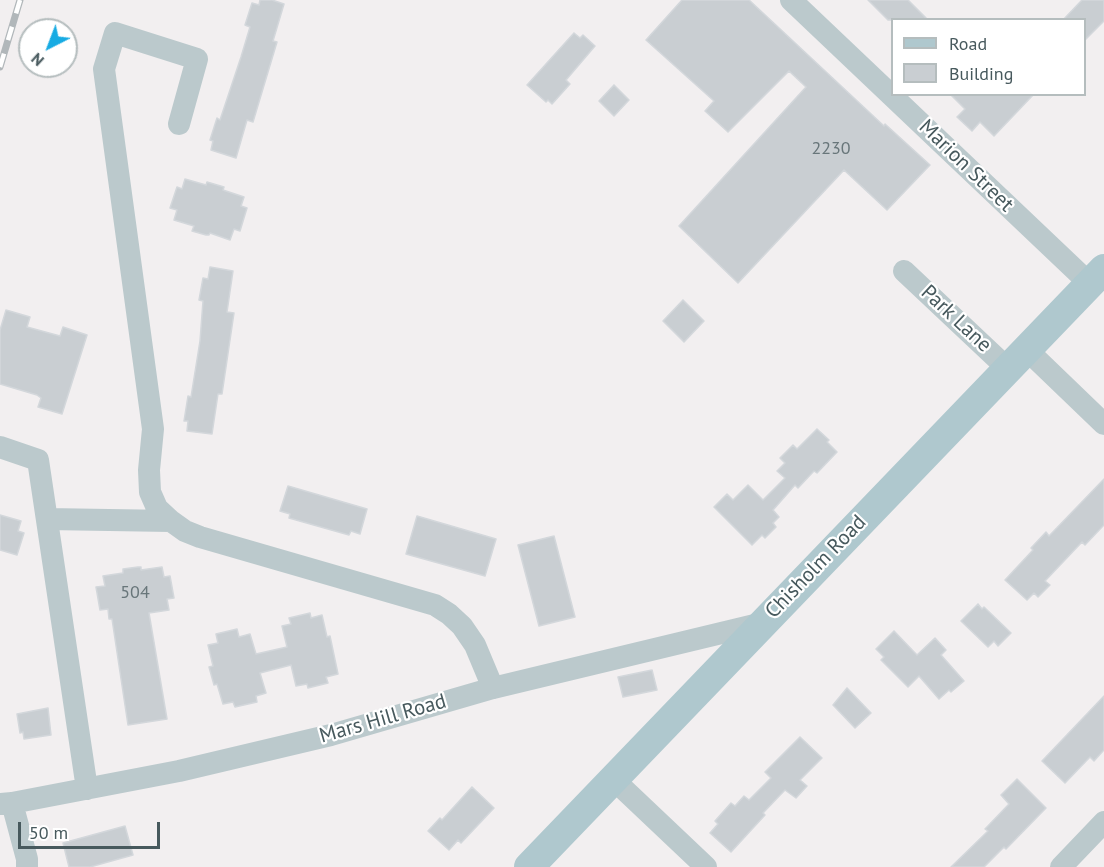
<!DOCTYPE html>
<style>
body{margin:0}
#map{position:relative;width:1104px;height:867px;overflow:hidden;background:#f2eff0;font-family:"PT Sans",sans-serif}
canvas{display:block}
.legend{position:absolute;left:891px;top:18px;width:195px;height:78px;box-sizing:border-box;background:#fff;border:2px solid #b5bdbe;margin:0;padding:8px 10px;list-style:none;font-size:18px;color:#47595d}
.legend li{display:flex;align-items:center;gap:12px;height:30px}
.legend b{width:30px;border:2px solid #b5bdbe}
.north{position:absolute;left:18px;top:18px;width:60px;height:60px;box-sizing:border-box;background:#fff;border:2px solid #b5bdbe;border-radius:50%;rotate:222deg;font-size:16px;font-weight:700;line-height:24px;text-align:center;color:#47595d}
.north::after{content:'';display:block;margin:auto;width:21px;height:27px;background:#17abe3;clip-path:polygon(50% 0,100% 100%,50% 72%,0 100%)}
.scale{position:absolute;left:18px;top:822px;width:142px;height:27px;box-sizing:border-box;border:3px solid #47595d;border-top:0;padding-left:8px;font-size:18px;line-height:21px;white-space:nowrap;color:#47595d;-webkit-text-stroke:4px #fff;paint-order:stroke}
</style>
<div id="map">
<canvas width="1104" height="867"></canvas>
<ul class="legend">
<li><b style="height:8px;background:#afc8ce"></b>Road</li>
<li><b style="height:16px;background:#c9ced2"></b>Building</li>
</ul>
<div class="north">N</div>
<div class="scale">50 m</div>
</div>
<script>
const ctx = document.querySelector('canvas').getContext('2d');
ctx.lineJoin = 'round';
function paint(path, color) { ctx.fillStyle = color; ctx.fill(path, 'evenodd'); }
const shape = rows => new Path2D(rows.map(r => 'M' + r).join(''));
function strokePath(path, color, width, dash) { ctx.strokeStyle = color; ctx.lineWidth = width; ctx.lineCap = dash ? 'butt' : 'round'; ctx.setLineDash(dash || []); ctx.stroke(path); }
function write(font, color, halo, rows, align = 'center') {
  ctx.font = font + ' "PT Sans",sans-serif'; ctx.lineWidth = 4.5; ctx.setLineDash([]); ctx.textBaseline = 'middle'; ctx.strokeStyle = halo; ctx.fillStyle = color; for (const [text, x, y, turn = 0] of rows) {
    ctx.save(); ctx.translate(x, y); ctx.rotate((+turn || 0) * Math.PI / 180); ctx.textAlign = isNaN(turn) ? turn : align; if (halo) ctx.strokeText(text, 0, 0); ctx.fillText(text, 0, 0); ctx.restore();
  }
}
const building = shape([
 [260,0,272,0,284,4,273,41,277,42,253,122,247,120,236,158,211,150,213,141,210,140,217,118,220,120,241,57,250,27,245,25,252,3,259,5,260,0],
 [682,0,749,0,884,126,885,124,930,165,887,210,844,170,738,283,679,226,806,87,789,71,728,132,705,111,714,101,646,40,682,0],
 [868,0,908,0,928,20,888,20,868,0],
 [1082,0,1104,0,1104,21,1084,41,1084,20,1063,20,1082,0],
 [574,33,580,38,583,35,595,46,566,80,570,84,552,104,548,100,546,102,527,85,574,33],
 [614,85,629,100,614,116,599,101,614,85],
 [950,94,1034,94,994,136,980,122,972,131,957,117,965,109,950,94],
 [185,179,206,185,207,182,224,187,223,190,244,197,241,206,247,208,240,231,234,229,230,240,210,233,209,235,206,235,192,231,194,226,174,220,177,210,170,208,177,187,182,189,185,179],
 [210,267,233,271,227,312,234,313,222,394,218,394,212,434,187,431,188,421,184,421,188,396,191,397,200,341,203,301,199,300,203,278,208,279,210,267],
 [683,300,704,321,684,342,663,321,683,300],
 [6,310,30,317,27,327,60,336,63,327,87,335,62,414,38,407,41,398,37,395,0,384,0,330,6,310],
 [817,429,829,440,827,442,837,452,817,473,814,471,798,488,795,485,773,510,779,517,773,523,776,527,765,538,762,535,752,545,714,507,727,494,733,500,748,485,763,500,785,478,777,471,785,463,780,458,793,445,797,449,817,429],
 [1104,479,1104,525,1085,545,1082,542,1045,581,1050,585,1038,597,1034,593,1027,600,1005,580,1033,550,1031,548,1046,532,1049,536,1104,479],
 [288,486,367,509,360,534,351,531,349,535,289,518,290,514,280,511,288,486],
 [0,515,21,521,18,531,24,533,17,555,0,550,0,515],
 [417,516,496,539,485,576,406,554,417,516],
 [554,536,575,617,539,626,518,545,554,536],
 [138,567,141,567,141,570,162,567,164,577,170,576,174,598,167,599,169,610,149,613,167,719,128,725,112,619,109,619,108,609,100,610,96,587,105,586,103,576,123,573,123,569,138,567],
 [978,604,982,609,984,607,1011,633,998,646,994,641,988,647,961,621,978,604],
 [310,613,311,618,322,615,327,637,330,636,338,674,326,677,328,683,308,688,307,684,296,686,291,665,260,673,266,693,256,696,257,702,235,707,233,702,223,704,217,684,214,685,209,667,213,666,208,645,218,643,216,634,237,629,239,637,250,634,256,654,287,647,282,626,291,624,289,618,310,613],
 [894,631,917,655,935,638,946,650,941,655,964,681,951,692,949,690,939,699,919,676,908,687,881,660,884,657,876,649,894,631],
 [652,670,657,690,623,697,618,677,652,670],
 [847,688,871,713,855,728,833,705,847,688],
 [1104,696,1104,750,1094,761,1090,757,1065,783,1042,761,1104,696],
 [48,708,51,735,24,739,23,732,20,733,17,714,48,708],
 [800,737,822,758,800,780,807,786,796,798,785,790,763,813,765,815,731,852,710,833,718,824,715,821,731,803,735,806,744,796,749,800,771,778,765,772,800,737],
 [1017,779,1046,808,1006,849,1004,847,984,867,951,867,988,831,985,829,1009,804,1001,795,1017,779],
 [472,787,494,808,461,843,458,840,449,850,428,831,440,818,442,820,472,787],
 [125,826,133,855,90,867,69,867,63,843,125,826]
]);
paint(building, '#c9ced2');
strokePath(building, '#d3d7db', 1.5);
strokePath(shape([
 [791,0,1089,283],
 [179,124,197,59,115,33,104,69,153,429,149,470,150,492,157,508,171,521,185,531,200,537,435,605,449,614,462,626,475,645,493,688],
 [904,271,1007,368],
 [1026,349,1104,424],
 [0,447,38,460,87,789],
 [47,519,171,521],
 [612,778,706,867],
 [12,803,27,859,27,867],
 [0,804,12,803,179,771,331,735,493,688,763,623],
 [1061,867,1104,822]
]), '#bbc9cc', 22);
strokePath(shape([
 [529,867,1104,269]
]), '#afc8ce', 30);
const rail = shape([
 [0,67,20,0]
]);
strokePath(rail, '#b1b7ba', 7);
strokePath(rail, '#fff', 4.5, [14]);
write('18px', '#68767a', null, [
 ["2230",831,149],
 ["504",135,593]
]);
write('21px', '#47595d', '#fff', [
 ["Marion Street",966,166,44],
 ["Park Lane",956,319,43],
 ["Chisholm Road",816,567,-46],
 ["Mars Hill Road",383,719,-16]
]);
</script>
